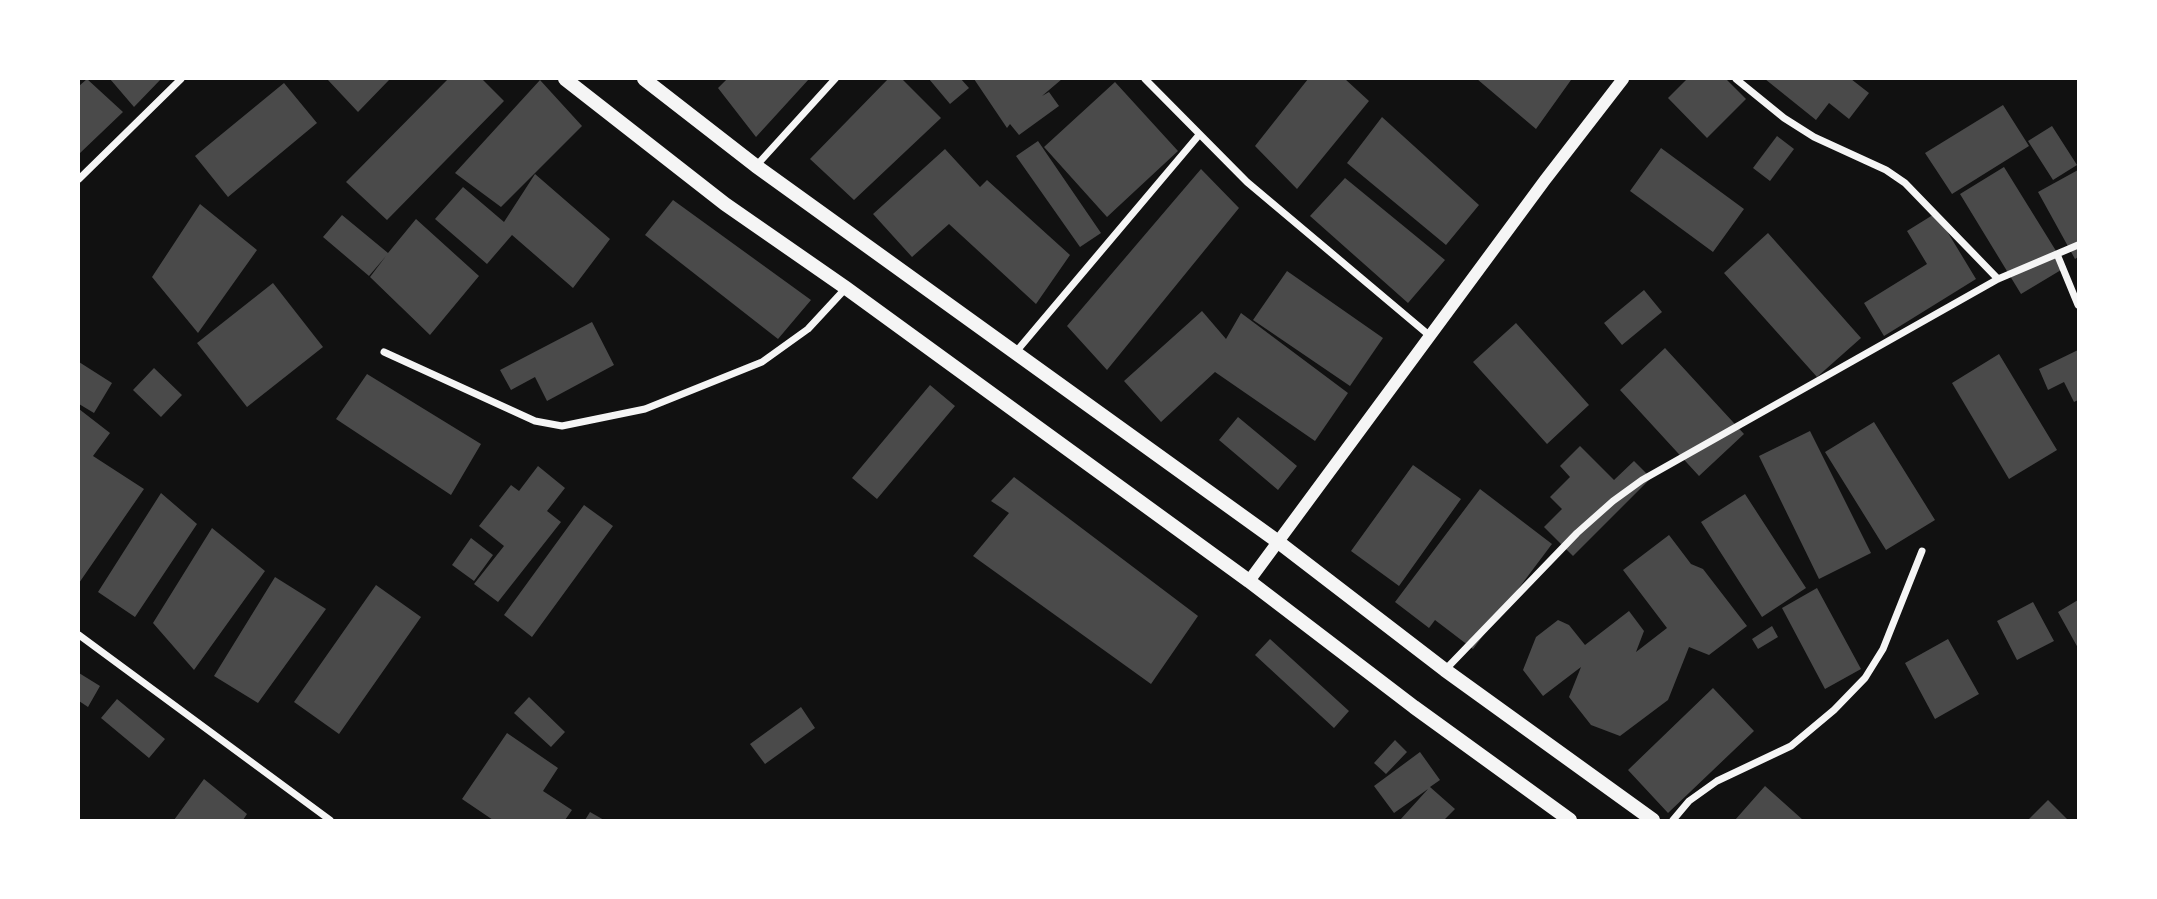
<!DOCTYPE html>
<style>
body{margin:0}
#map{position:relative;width:2157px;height:899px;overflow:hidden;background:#111;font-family:"DM Sans",sans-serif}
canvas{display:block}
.frame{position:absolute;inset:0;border:80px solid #fff;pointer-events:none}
</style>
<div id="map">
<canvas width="2157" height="899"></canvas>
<div class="frame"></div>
</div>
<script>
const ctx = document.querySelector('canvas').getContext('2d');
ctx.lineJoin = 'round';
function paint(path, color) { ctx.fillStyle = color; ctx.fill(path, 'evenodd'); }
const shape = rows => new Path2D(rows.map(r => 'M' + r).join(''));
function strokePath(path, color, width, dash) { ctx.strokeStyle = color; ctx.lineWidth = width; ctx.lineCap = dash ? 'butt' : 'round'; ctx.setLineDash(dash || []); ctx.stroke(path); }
paint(shape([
 [87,79,123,112,79,154,79,86],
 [110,79,161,79,134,107],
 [327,79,390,79,358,112],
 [448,79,482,79,504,101,387,220,346,182],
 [727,79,809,79,756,137,718,88],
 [888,79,902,79,941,118,854,200,810,159],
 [929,79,961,79,969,88,950,104],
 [974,79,1062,79,1042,96,1049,92,1059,106,1019,135,1010,124,1007,128],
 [1308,79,1345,79,1369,101,1297,189,1255,146],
 [1477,79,1570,79,1571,80,1536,129],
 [1687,79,1726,79,1746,99,1707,138,1668,98],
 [1765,79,1851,79,1869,93,1849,119,1829,103,1816,120],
 [540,80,582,126,501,207,455,173],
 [1115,82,1178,151,1107,217,1044,147],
 [284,83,317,123,228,197,195,156],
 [2003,105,2029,146,1952,194,1925,153],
 [1382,117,1479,205,1446,245,1347,163],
 [2052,126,2077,165,2053,180,2028,141],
 [1777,136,1794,149,1770,181,1753,168],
 [1038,141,1101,233,1080,247,1016,156],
 [1661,148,1744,209,1713,252,1630,191],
 [945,149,980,187,987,180,1070,255,1036,304,949,224,912,257,873,214],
 [2004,167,2066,267,2021,294,1960,194],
 [1201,169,1239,208,1107,370,1067,326],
 [2078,170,2078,257,2075,259,2038,192],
 [535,174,610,239,573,288,512,235,487,264,435,219,463,187,504,222],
 [1345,178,1445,260,1408,303,1310,216],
 [673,200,811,300,778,339,645,235],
 [200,204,257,250,198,333,152,277],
 [1936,213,1976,279,1884,336,1864,303,1927,264,1907,231],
 [342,215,388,253,416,219,479,276,430,335,370,277,386,256,369,276,323,237],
 [1768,233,1861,338,1817,377,1724,273],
 [1287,271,1383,338,1350,386,1253,320],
 [273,283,323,347,247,407,197,343],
 [1644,290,1662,312,1622,345,1604,323],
 [1202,311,1226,339,1241,313,1348,393,1315,441,1215,372,1161,422,1124,381],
 [592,322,614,365,547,401,535,377,511,390,500,370],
 [1516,323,1589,405,1547,444,1473,362],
 [1665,348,1744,434,1699,476,1620,390],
 [2078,350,2078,400,2074,402,2064,382,2048,390,2039,369],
 [1999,354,2057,450,2009,479,1952,383],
 [79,362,112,383,94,413,79,404],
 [154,368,182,395,161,417,133,390],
 [367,374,481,444,451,495,336,419],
 [930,385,955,406,877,499,852,478],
 [79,409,110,433,93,456,144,489,79,583],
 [1238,417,1297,466,1278,490,1219,440],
 [1874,422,1935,520,1886,550,1825,452],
 [1810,431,1871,553,1819,579,1759,456],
 [1580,446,1614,480,1634,461,1651,478,1573,556,1544,527,1562,509,1550,497,1570,477,1560,466],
 [1413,465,1461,499,1399,586,1351,551],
 [538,466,565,488,547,511,561,522,498,602,474,584,504,546,479,526,511,485,519,491],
 [1014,477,1198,616,1151,684,973,556,1009,513,991,501],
 [1480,489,1552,544,1473,649,1435,620,1429,628,1395,602],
 [161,493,197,524,135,617,98,592],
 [1745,494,1806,588,1762,617,1701,522],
 [584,505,613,526,532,637,504,615],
 [212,528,265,571,194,670,153,623],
 [1669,535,1691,564,1703,569,1747,626,1709,655,1689,647,1668,700,1620,736,1591,725,1569,697,1581,667,1543,696,1523,670,1536,637,1558,620,1569,625,1585,645,1629,611,1644,631,1636,652,1667,628,1623,570],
 [471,538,493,555,474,581,452,565],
 [275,577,326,609,258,703,214,676],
 [376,585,421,617,339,734,294,702],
 [1817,588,1861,669,1825,689,1782,608],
 [2078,600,2078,648,2058,612],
 [2033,602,2054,641,2017,660,1997,621],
 [1772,626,1778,637,1758,649,1752,639],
 [1270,639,1349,711,1334,728,1255,655],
 [1948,639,1979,694,1935,719,1905,663],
 [79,673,100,686,88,707,79,701],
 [1713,688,1754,731,1668,813,1628,770],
 [529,697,565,732,551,747,514,713],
 [117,699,165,739,149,758,101,718],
 [801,707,815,728,765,764,750,744],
 [507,733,558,768,543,791,572,810,565,820,493,820,462,799],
 [1395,740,1407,752,1386,774,1374,763],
 [1420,752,1440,780,1430,787,1455,809,1444,820,1400,820,1428,789,1394,813,1374,786],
 [204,779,247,814,243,820,174,820],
 [1765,786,1803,820,1735,820],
 [2048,800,2068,820,2028,820],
 [590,812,604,820,585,820]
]), '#4a4a4a');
strokePath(shape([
 [1145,79,1247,182,1430,336],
 [1736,79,1784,118,1814,137,1886,170,1905,183,1998,279],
 [756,166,835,79],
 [79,179,181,79],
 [2057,254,2078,305],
 [384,352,535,421,562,426,645,409,762,362,808,329,846,288],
 [1015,353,1199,135],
 [79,635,330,820],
 [1445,670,1577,533,1613,501,1642,480,1998,279,2078,245],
 [1673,820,1689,801,1717,781,1791,746,1834,710,1865,678,1883,649,1922,551]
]), '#f5f5f5', 7);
strokePath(shape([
 [1249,581,1545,180,1623,79]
]), '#f5f5f5', 12);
strokePath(shape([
 [565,79,725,204,846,288,1249,581,1414,707,1570,820],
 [644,79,756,166,1277,541,1445,670,1653,820]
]), '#f5f5f5', 14);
</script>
